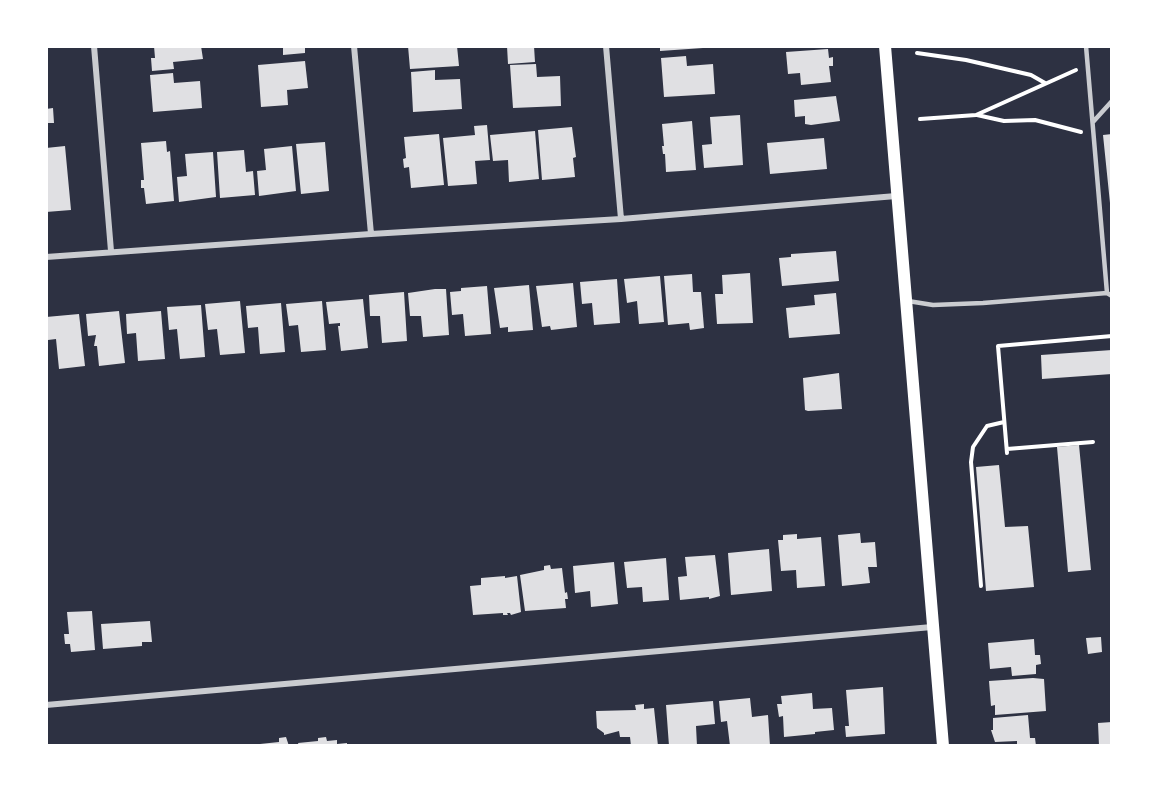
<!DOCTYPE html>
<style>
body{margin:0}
#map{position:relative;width:1158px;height:792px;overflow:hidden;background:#2d3142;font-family:Ubuntu,sans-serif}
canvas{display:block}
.frame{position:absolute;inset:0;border:48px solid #fff;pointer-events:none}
</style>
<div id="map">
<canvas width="1158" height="792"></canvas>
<div class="frame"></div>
</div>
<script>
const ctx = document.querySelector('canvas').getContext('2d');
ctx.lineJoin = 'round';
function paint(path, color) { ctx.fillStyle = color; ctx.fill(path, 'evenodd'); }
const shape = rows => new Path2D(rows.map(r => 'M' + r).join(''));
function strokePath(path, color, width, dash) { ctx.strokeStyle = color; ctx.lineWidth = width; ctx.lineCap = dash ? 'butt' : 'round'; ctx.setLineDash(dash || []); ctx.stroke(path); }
paint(shape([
 [154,46,201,46,203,59,173,62,174,69,152,71,151,58,155,58],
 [283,46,305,46,305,53,283,55],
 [408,46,457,46,459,66,410,69],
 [507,46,534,46,535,62,508,64],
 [660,46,703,46,703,48,660,51],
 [828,49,829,58,833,57,833,66,829,66,831,82,801,85,800,73,788,74,786,52],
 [686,56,687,66,713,64,715,94,664,97,661,58],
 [305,61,308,88,287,90,288,105,261,107,258,65],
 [536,64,537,77,560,76,561,106,513,108,510,65],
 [435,70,435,80,460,79,462,109,413,112,411,72],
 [173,73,174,83,200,81,202,108,153,112,150,75],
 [836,96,840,121,811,125,805,124,805,116,795,117,794,100],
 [53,108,54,123,46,123,46,109],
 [740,115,743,165,704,168,702,145,712,144,710,117],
 [692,121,696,170,666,172,665,154,663,154,662,146,664,146,662,124],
 [487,125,490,160,475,161,477,184,448,186,443,138,475,135,474,126],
 [572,127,576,157,573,158,575,177,542,180,538,130],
 [535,131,539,179,509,182,508,160,493,161,490,135],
 [439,134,444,185,411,188,409,167,404,168,403,159,406,158,404,137],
 [1112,134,1112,203,1110,203,1103,135],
 [824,138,827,169,770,174,767,143],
 [166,141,167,152,170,151,174,201,146,204,144,188,141,188,141,180,144,180,141,143],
 [325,142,329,191,301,194,296,144],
 [65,146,71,210,46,212,46,148],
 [292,146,296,191,259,196,257,171,266,170,264,149],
 [244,150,246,172,253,171,255,195,220,198,217,152],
 [213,152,216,197,179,202,177,177,187,176,185,154],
 [836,251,839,281,782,286,779,258,791,257,791,254],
 [750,273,753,323,717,324,715,294,723,294,722,275],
 [692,274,693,292,701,292,704,328,690,330,689,323,668,325,664,276],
 [660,276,664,322,639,324,637,301,627,303,624,279],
 [617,279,620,323,594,325,592,303,582,304,580,282],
 [573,283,577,327,551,330,550,326,542,327,536,286],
 [529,285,533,330,508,332,508,327,500,328,494,288],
 [487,286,491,334,465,336,463,314,452,315,450,292,461,291,461,288],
 [435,289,446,289,449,335,423,337,421,316,410,316,408,293],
 [404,292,407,341,382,343,380,316,370,316,369,295],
 [836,293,840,334,789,338,786,308,815,305,814,295],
 [363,299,368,348,341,351,338,326,340,326,340,323,329,324,326,302],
 [240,301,245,353,220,355,217,329,208,330,205,304],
 [322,301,326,350,301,352,298,325,289,326,286,304],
 [281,303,285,352,260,354,258,327,248,328,246,306],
 [201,305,205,357,180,359,177,329,169,330,167,307],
 [119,311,125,363,99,366,97,346,94,346,96,335,88,336,86,314],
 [161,311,165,359,138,361,136,333,127,334,126,314],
 [79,314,85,366,59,369,56,339,48,340,46,317],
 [1112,350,1112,374,1042,379,1041,355],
 [839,373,842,409,808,411,805,410,803,378],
 [1079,445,1091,570,1068,572,1057,447],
 [999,465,1005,527,1028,526,1034,587,986,591,976,467],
 [860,533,861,543,875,542,877,567,868,567,870,583,842,586,838,535],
 [797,534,797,539,821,537,825,586,797,588,796,570,781,571,778,540,783,540,783,535],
 [769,549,772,591,731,595,728,553],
 [715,555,720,596,709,599,709,597,680,600,678,577,687,576,685,557],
 [666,558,669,600,643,602,642,587,627,588,624,562],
 [614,562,618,604,591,607,590,591,575,593,573,566],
 [550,565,551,569,562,568,565,593,567,592,568,599,565,599,566,608,525,611,520,575,544,570,544,566],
 [505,576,505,578,517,576,521,612,511,615,510,613,507,613,508,615,503,615,503,613,473,615,470,586,481,585,481,578],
 [92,611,95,650,71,652,70,644,65,644,64,634,69,634,67,612],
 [150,621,152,642,142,642,142,646,103,649,101,624],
 [1101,637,1102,652,1088,654,1086,638],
 [1034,639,1035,655,1040,655,1041,664,1036,665,1036,674,1012,676,1011,667,990,669,988,643],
 [1033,678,1044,679,1046,711,995,715,995,705,991,706,989,681],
 [883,687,885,734,846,737,845,726,849,726,846,690],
 [812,693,813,709,832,708,834,730,815,732,815,734,784,737,783,716,779,717,777,704,782,704,781,696],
 [750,698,752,717,768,715,770,746,730,746,727,721,721,722,719,701],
 [713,701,715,724,696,726,697,746,669,746,666,705],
 [644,704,644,709,654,708,658,746,631,746,630,737,620,737,619,731,604,735,604,733,597,728,596,711,636,710,635,705],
 [1028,715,1030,738,1035,738,1036,746,1017,746,1017,741,995,742,991,730,993,730,993,718],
 [1112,722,1112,746,1099,746,1098,723],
 [286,737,289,746,260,746,260,744,279,742,279,738],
 [326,737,327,741,337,740,337,744,347,743,347,746,299,746,298,743,318,741,318,738]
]), '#e0e0e3');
strokePath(shape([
 [917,53,966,60,1031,75,1045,83],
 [977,115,1004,121,1035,120,1081,132],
 [920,119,976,115,1076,70],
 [1007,449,1093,442],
 [1007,453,998,346,1112,336],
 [981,586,971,462,973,447,987,426,1004,422]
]), '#fff', 4);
strokePath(shape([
 [1086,46,1107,293],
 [1093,122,1112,101],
 [908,301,933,305,983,303,1107,293,1112,296]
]), '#caccd0', 4.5);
strokePath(shape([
 [94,46,111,251],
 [354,46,371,234],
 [606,46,621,219],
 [46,257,371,234,621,219,896,196],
 [46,705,932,627]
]), '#caccd0', 6);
strokePath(shape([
 [885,46,943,746]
]), '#fff', 12);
</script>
